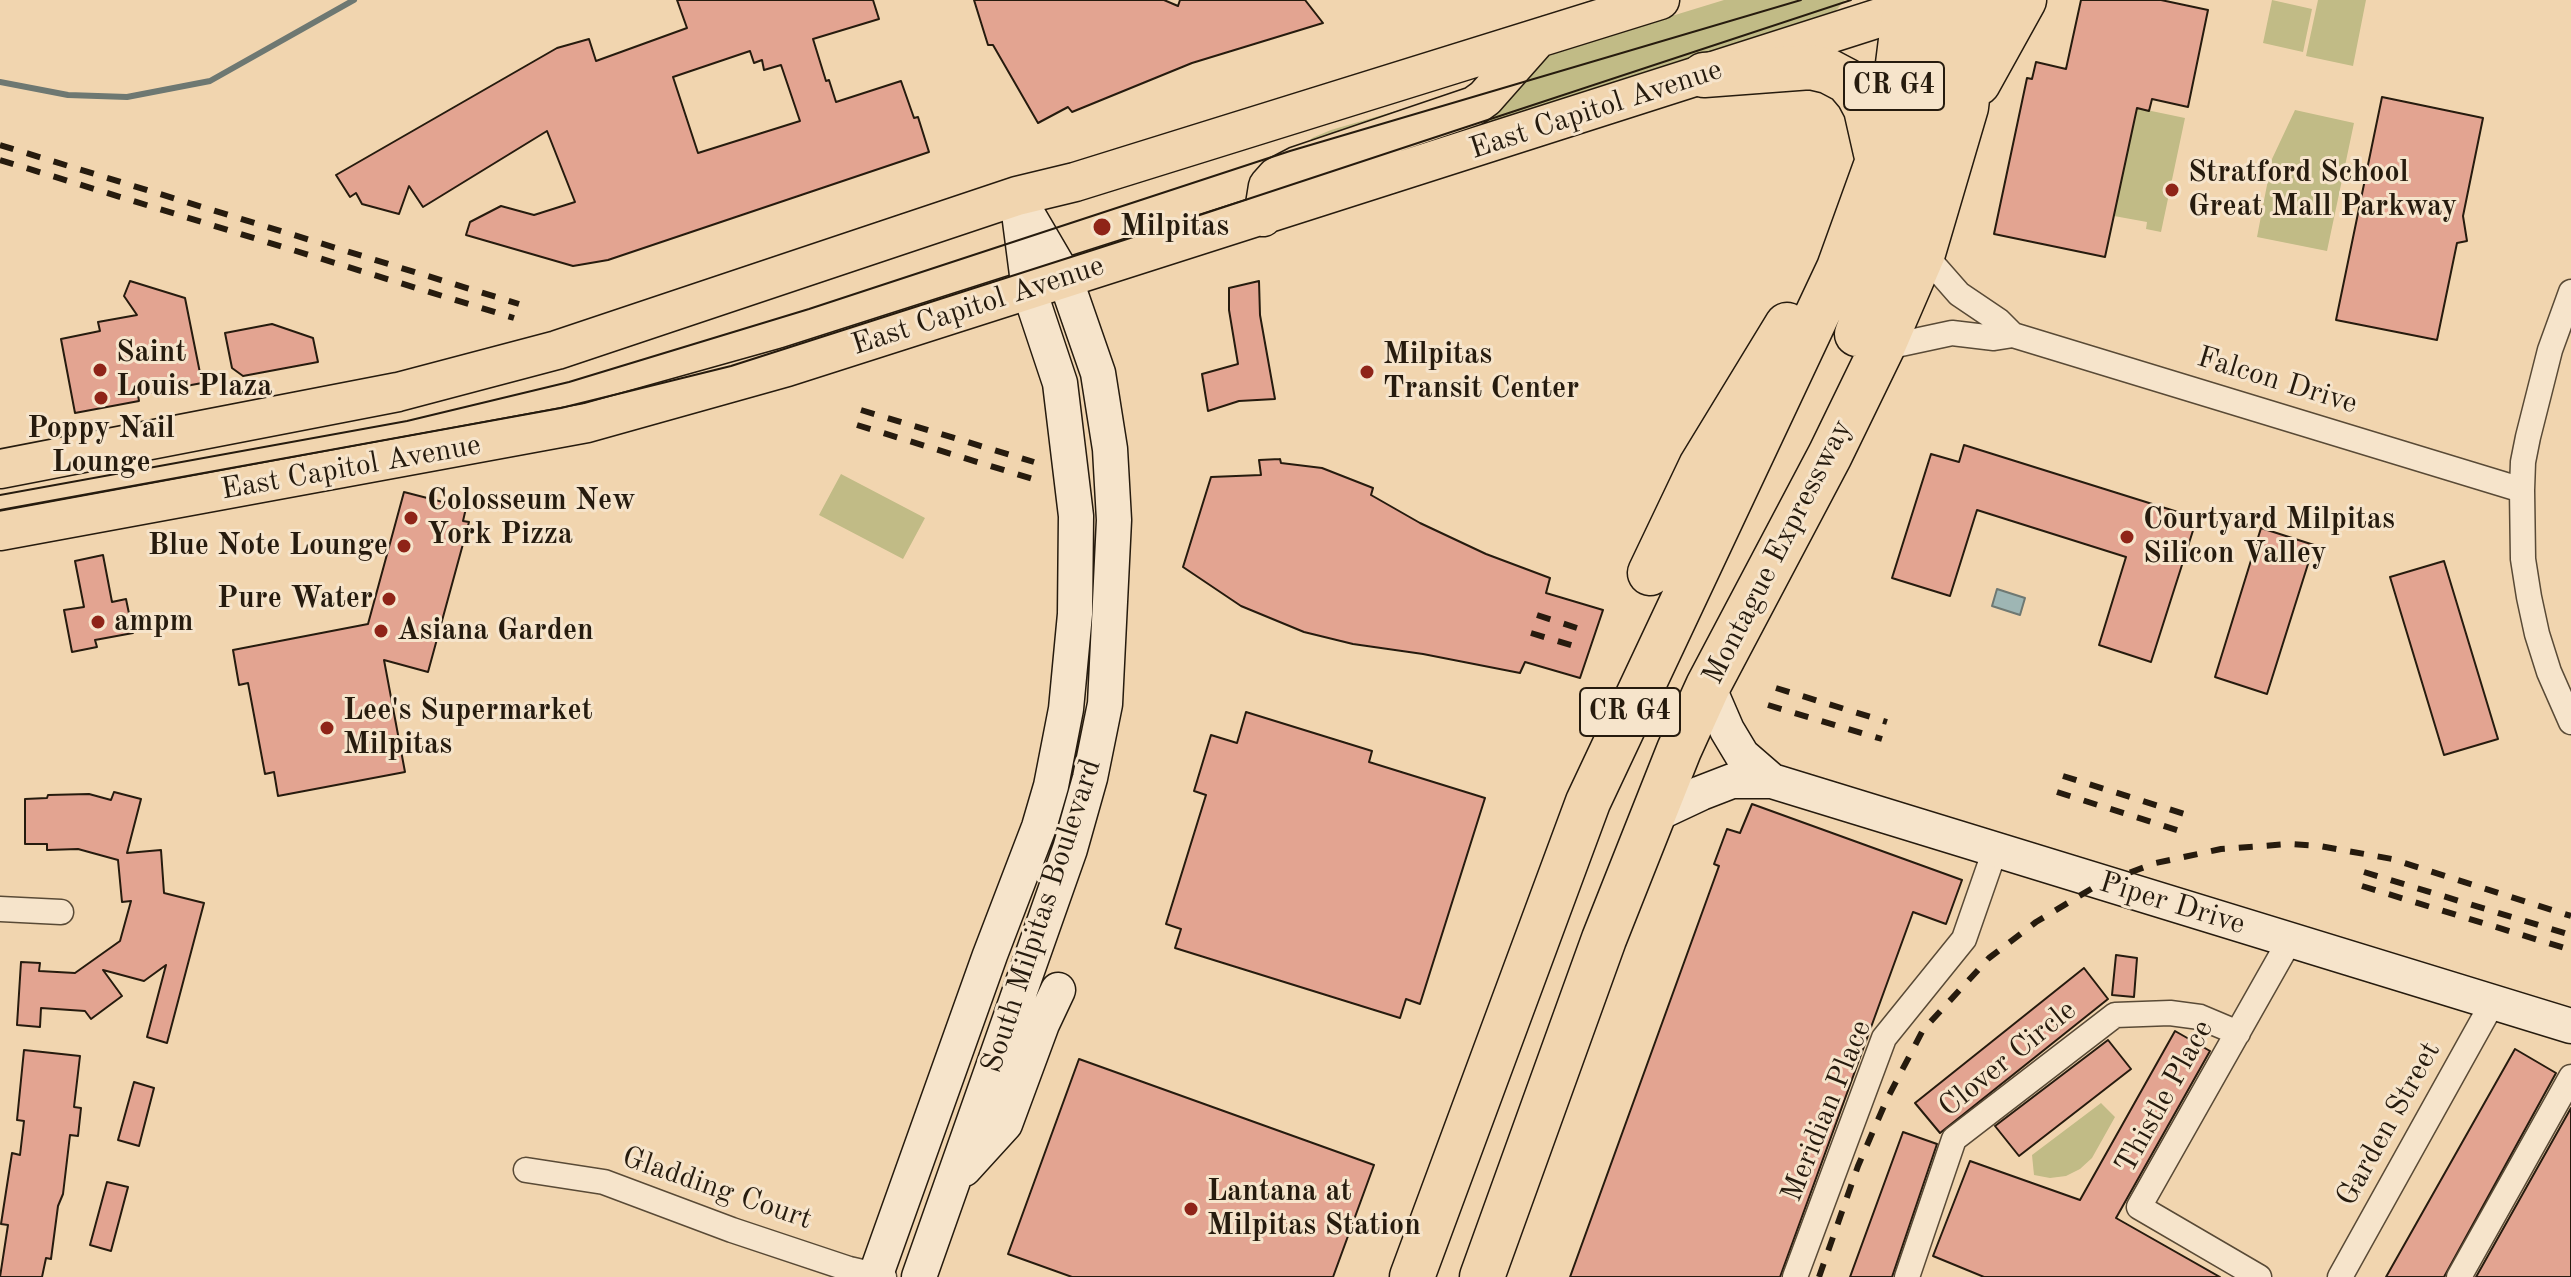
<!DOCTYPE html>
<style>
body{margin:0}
canvas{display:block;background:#f1d5af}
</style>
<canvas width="2571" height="1277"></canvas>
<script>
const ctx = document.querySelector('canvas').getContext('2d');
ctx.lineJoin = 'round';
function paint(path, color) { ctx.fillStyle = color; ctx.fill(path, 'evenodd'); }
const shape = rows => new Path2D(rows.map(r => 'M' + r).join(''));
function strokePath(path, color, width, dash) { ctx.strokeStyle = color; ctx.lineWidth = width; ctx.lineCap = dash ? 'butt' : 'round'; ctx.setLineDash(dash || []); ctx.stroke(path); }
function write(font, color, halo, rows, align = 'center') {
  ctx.font = font + ' "Old Standard TT",serif'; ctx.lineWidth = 6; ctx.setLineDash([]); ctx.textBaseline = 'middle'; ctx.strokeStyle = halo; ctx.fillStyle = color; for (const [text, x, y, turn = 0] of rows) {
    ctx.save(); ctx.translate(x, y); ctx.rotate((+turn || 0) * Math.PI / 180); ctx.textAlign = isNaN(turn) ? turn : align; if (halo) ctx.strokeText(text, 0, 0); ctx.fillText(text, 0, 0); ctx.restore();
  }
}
paint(shape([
 [1724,0,1845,0,1833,14,1342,183,1308,143,1312,138,1331,130,1495,82,1564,49],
 [2272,0,2312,9,2303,52,2263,43],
 [2318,0,2366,0,2353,66,2306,56],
 [2137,108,2185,118,2161,232,2146,229,2147,222,2114,216],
 [2295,110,2354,123,2327,251,2257,237,2272,159],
 [841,474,925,518,903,559,819,515],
 [2101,1103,2115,1117,2092,1158,2080,1169,2066,1176,2050,1178,2034,1175,2032,1155]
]), '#c1bb86');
const water = shape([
 [1997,589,2025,598,2020,615,1992,606,1997,589]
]);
paint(water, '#9eb6b4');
strokePath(water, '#6e7872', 2);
strokePath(shape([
 [0,82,68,95,127,97,210,81,354,0]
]), '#6e7872', 6);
const building = shape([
 [677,0,873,0,879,19,813,39,826,81,829,80,836,102,901,81,914,118,918,117,929,152,608,260,573,266,466,235,470,222,501,206,534,215,575,202,547,131,423,207,409,186,399,214,362,204,356,193,350,197,336,175,557,48,589,39,596,61,687,28,677,0],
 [750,51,754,63,762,60,764,70,781,65,800,121,698,153,673,77,750,51],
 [974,0,1164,0,1178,6,1180,0,1305,0,1323,23,1192,63,1072,112,1068,107,1038,123,993,45,988,45,974,0],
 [2081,0,2161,0,2208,10,2188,107,2152,99,2149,111,2137,108,2105,257,1994,234,2027,78,2032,79,2036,62,2066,69,2081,0],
 [2382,97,2483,118,2463,216,2467,241,2457,243,2437,340,2336,320,2382,97],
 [130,281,185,298,202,383,138,395,139,401,75,413,61,339,100,331,98,322,137,315,124,296,130,281],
 [1259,281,1260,315,1275,399,1239,401,1208,411,1202,374,1238,364,1229,310,1229,288,1259,281],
 [272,324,313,338,318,362,243,376,232,368,225,333,272,324],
 [1964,445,2197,518,2151,662,2099,645,2126,557,1977,510,1950,596,1892,578,1931,454,1959,462,1964,445],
 [1280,459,1281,463,1322,468,1373,488,1371,495,1420,523,1486,554,1550,578,1546,593,1603,610,1580,678,1525,662,1520,673,1423,654,1353,644,1304,632,1241,606,1183,567,1211,477,1261,475,1259,460,1280,459],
 [404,492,466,508,463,521,469,522,428,672,384,660,405,772,278,796,274,772,265,774,248,683,239,685,233,650,368,624,404,492],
 [2261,528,2314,545,2267,694,2215,677,2261,528],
 [103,555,112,602,126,599,133,633,95,640,97,647,72,652,64,610,84,607,75,561,103,555],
 [2444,561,2498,739,2444,755,2390,577,2444,561],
 [1246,712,1372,751,1369,762,1485,798,1420,1004,1406,999,1400,1018,1175,948,1181,929,1166,924,1206,795,1194,791,1211,735,1237,743,1246,712],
 [114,792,141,799,127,853,161,850,164,893,204,903,167,1043,147,1037,166,965,144,981,103,970,122,996,91,1019,85,1011,41,1008,40,1027,17,1025,21,962,40,963,39,971,75,973,120,941,131,901,122,902,118,860,78,849,47,850,47,844,25,844,25,799,47,798,48,795,89,794,111,800,114,792],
 [1752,804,1962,880,1946,924,1913,912,1780,1277,1570,1277,1719,866,1714,864,1727,829,1740,833,1752,804],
 [2116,955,2137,958,2134,997,2112,995,2116,955],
 [2084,968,2108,999,1940,1133,1915,1103,2084,968],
 [2175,1031,2210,1051,2116,1218,2220,1277,1984,1277,1933,1256,1970,1161,2080,1200,2175,1031],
 [2108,1040,2131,1069,2019,1156,1995,1126,2108,1040],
 [2515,1049,2556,1073,2444,1277,2386,1277,2515,1049],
 [24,1050,80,1056,74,1107,81,1108,78,1136,70,1135,63,1194,58,1206,51,1259,46,1258,42,1277,0,1277,8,1225,1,1224,12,1153,20,1155,24,1121,17,1120,24,1050],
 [1079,1059,1374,1165,1333,1277,1072,1277,1008,1254,1079,1059],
 [134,1082,154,1088,139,1146,118,1140,134,1082],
 [2571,1108,2571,1277,2476,1277,2571,1108],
 [1903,1132,1937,1144,1892,1277,1850,1277,1903,1132],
 [107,1182,128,1187,111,1251,90,1245,107,1182]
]);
paint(building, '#e3a491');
strokePath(building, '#261b0e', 2);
const street = shape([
 [1923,253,1959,294,1999,321,2013,335],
 [2571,292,2550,350,2528,437,2523,462,2522,490,2523,559,2529,597,2537,634,2549,672,2571,722],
 [1882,348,1952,333,1994,338,2013,335,2522,490],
 [0,909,61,912],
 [526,1170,604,1182,732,1230,849,1269,884,1277],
 [1795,1277,1884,1038,1964,939,1995,850],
 [1907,1277,1954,1139,2115,1015,2170,1013,2200,1017,2238,1033],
 [2259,1277,2139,1207,2290,940],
 [2340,1277,2493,1002],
 [2459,1277,2571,1077]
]);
const secondary = shape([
 [1708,686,1727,730,1742,755,1772,781],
 [1652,816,1701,793,1732,781,1772,781,2571,1026],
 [964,1169,1005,1124,1042,1024,1058,990],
 [875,1277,990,955,1039,827,1051,786,1066,709,1075,614,1076,516,1060,383,1029,290,1019,213],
 [919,1277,1070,849,1090,778,1105,704,1114,520,1110,449,1098,373,1065,278,1017,196]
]);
const primary = shape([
 [1263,217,1268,186,1276,177,1297,166,1474,106,1485,98,1538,38],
 [0,469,398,392,557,350,1017,196,1075,182,1660,0],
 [0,531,587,423,787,367,1929,2]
]);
const highway = shape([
 [1704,75,1811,67,1828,71,1847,81,1858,94,1866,109,1876,153],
 [1978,83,2024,0],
 [1857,334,1875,288,1906,191,1940,31,1941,0],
 [1650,573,1701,466,1787,325],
 [1412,1277,1588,802,1839,268,1878,160,1896,80,1906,0],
 [1482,1277,1604,939,1679,750,1708,686,1830,455,1882,348,1923,253,1966,107,1979,0]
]);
strokePath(street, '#594a36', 27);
strokePath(secondary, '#261b0e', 37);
strokePath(primary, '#261b0e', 41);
strokePath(highway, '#261b0e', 47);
strokePath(street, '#f6e4cb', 24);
strokePath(secondary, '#f6e4cb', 34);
strokePath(primary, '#f1d5af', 38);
strokePath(highway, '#f1d5af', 44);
strokePath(shape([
 [0,495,407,421,569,382,809,309,1290,151,1801,0],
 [0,510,561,408,731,366,1124,240,1851,0]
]), '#261b0e', 2);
strokePath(shape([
 [0,145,519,304],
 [0,160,514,318],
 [861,410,1034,462],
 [857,425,1036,480],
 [1537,615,1580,629],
 [1531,633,1574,646],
 [1776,688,1887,722],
 [1768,705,1882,739],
 [2063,776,2194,817],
 [2057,792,2189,834],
 [2364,872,2571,935],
 [2362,886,2571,950],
 [1819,1277,1858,1166,1887,1099,1923,1030,1989,958,2036,922,2101,883,2156,863,2221,849,2289,844,2320,846,2392,859,2571,916]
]), '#261b0e', 6, [14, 14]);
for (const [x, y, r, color] of [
 [2172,190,8,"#8f2418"],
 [1102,227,10,"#8f2418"],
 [100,370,8,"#8f2418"],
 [1367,372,8,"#8f2418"],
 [101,398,8,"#8f2418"],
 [411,518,8,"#8f2418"],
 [2127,537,8,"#8f2418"],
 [404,546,8,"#8f2418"],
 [389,599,8,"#8f2418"],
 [98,622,8,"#8f2418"],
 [381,631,8,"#8f2418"],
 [327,728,8,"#8f2418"],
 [1191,1209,8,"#8f2418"]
]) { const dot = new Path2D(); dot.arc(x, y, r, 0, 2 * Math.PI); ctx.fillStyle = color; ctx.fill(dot); strokePath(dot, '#f6e4cb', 3); }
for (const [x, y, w] of [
 [1894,86,100],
 [1630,712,100]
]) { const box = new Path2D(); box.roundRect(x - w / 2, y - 24, w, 48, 6); ctx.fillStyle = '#f6e4cb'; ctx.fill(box); strokePath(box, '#261b0e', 2); }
write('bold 28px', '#261b0e', null, [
 ["CR G4",1894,86],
 ["CR G4",1630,712]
]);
write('30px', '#261b0e', '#f6e4cb', [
 ["East Capitol Avenue",1596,110,-18],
 ["East Capitol Avenue",978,306,-18],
 ["Falcon Drive",2277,381,17],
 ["East Capitol Avenue",351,468,-10],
 ["Montague Expressway",1778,552,-63],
 ["Piper Drive",2172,904,17],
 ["South Milpitas Boulevard",1042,916,-72],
 ["Clover Circle",2008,1059,-39],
 ["Thistle Place",2165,1097,-61],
 ["Meridian Place",1827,1111,-68],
 ["Garden Street",2389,1124,-61],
 ["Gladding Court",717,1189,19]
]);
write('bold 30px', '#261b0e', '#f6e4cb', [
 ["Stratford School",2188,173],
 ["Great Mall Parkway",2188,207],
 ["Milpitas",1120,227],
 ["Saint",116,353],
 ["Louis Plaza",116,387],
 ["Milpitas",1383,355],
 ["Transit Center",1383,389],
 ["Poppy Nail",101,429,"center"],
 ["Lounge",101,463,"center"],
 ["Colosseum New",427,501],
 ["York Pizza",427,535],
 ["Courtyard Milpitas",2143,520],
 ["Silicon Valley",2143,554],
 ["Blue Note Lounge",388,546,"right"],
 ["Pure Water",373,599,"right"],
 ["ampm",114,622],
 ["Asiana Garden",397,631],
 ["Lee's Supermarket",343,711],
 ["Milpitas",343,745],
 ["Lantana at",1207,1192],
 ["Milpitas Station",1207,1226]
], 'left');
</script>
